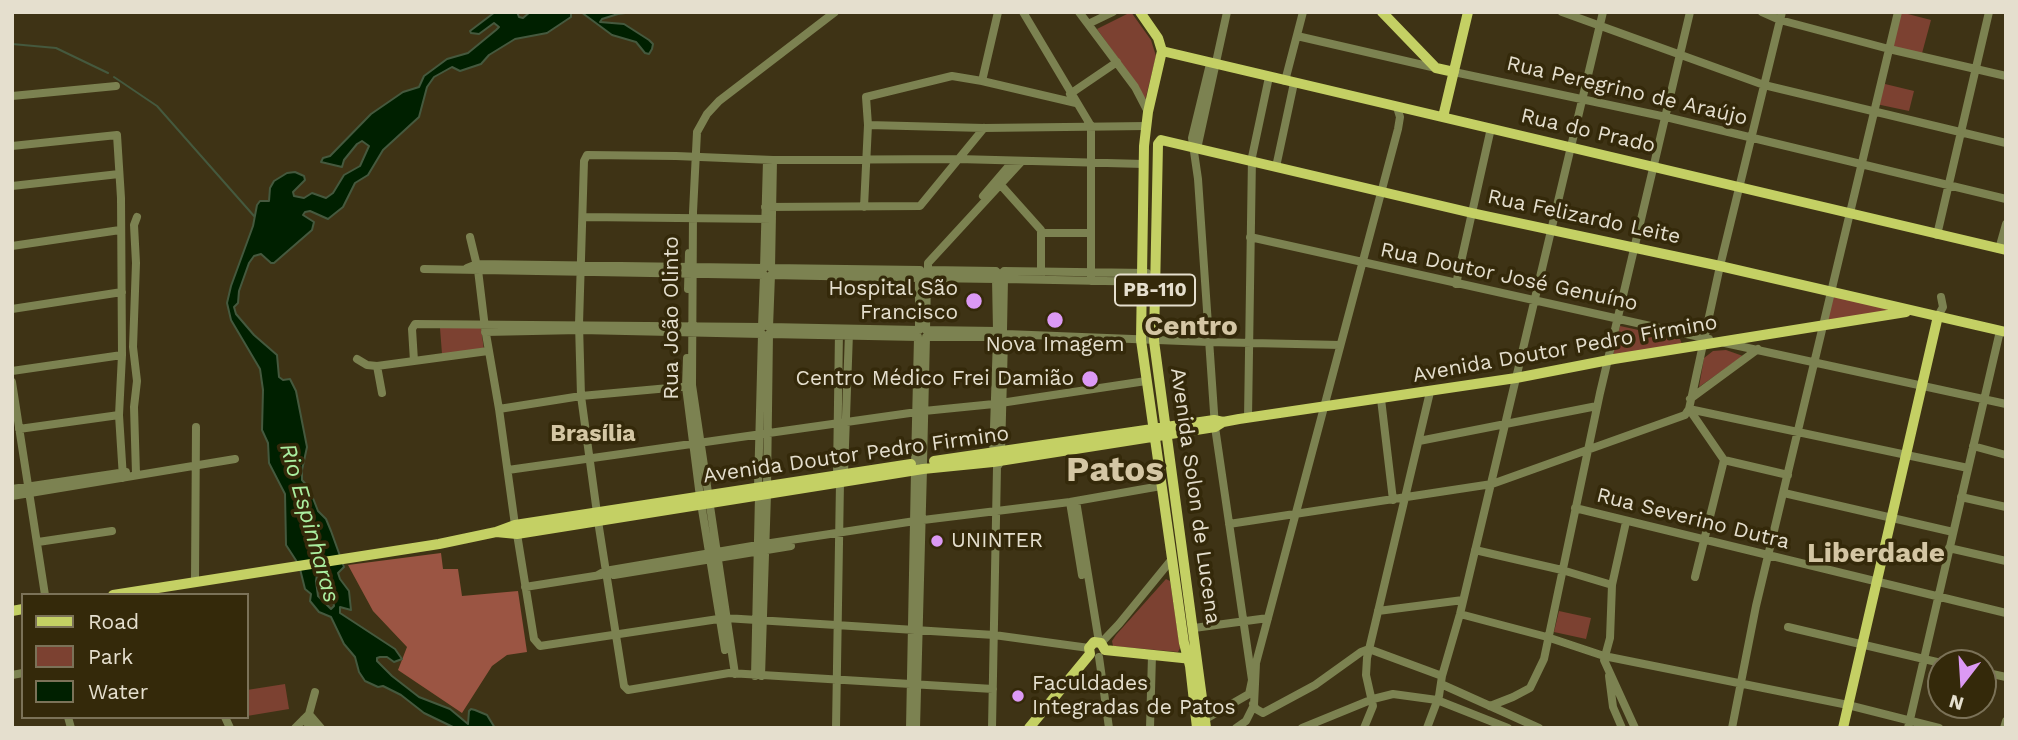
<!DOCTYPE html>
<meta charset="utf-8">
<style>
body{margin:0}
#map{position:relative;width:2018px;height:740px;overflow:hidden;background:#3e3315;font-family:"Work Sans",sans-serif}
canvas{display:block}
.frame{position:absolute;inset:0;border:14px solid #e5dfce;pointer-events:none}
.legend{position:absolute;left:21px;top:593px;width:228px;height:126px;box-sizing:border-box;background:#34290a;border:2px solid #7b7258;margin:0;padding:9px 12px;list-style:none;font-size:21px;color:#e5dfce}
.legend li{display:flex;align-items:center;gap:14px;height:35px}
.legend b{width:35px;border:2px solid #7b7258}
.north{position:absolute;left:1927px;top:649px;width:70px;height:70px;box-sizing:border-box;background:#34290a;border:2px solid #7b7258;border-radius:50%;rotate:197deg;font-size:19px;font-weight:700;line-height:28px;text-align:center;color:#e5dfce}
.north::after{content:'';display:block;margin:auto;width:24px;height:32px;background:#dc99f4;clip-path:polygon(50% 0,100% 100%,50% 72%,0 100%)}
</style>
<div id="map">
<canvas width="2018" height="740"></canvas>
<div class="frame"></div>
<ul class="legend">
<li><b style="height:9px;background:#c4d064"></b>Road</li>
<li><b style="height:19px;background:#7c4131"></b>Park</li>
<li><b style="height:19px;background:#002000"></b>Water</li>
</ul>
<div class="north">N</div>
</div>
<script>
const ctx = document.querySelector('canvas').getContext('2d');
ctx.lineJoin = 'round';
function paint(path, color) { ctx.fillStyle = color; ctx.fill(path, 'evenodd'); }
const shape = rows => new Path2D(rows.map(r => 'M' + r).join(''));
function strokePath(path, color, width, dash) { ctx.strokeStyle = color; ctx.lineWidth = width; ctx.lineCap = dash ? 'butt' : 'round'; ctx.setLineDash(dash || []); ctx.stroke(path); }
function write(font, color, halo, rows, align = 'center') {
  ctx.font = font + ' "Work Sans",sans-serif'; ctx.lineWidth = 7; ctx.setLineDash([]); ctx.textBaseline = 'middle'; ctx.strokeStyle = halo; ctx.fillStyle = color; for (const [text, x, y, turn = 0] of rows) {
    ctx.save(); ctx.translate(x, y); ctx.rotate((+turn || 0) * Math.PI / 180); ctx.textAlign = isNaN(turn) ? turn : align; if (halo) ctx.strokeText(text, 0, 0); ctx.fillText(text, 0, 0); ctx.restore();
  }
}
paint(shape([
 [1131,12,1151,40,1156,56,1144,105,1140,89,1097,29],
 [1900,12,1931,20,1921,57,1889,49],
 [1881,83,1914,91,1909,111,1876,104],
 [1831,293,1899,308,1823,325],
 [1620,326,1680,339,1682,344,1613,355],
 [440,328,481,328,484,350,442,354],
 [1726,350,1743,356,1699,387,1704,358,1713,351],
 [1166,579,1170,581,1180,648,1178,652,1113,646,1112,641,1116,635],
 [1559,611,1591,618,1586,639,1554,632],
 [285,684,289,709,247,716,247,690]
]), '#7c4131');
paint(shape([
 [441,553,443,569,458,569,462,596,518,591,527,652,507,655,492,666,462,713,398,670,407,647,373,611,348,565]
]), '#9b5543');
const water = shape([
 [495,12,517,12,519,17,523,18,530,12,571,12,571,17,547,33,515,39,489,55,481,64,460,71,452,67,434,77,427,87,419,117,383,150,368,175,355,183,343,207,328,219,310,211,305,212,303,215,314,222,312,230,274,263,271,263,261,254,254,256,249,263,239,291,238,303,234,307,236,314,254,335,277,355,279,377,283,380,290,379,296,391,307,447,302,470,302,480,309,488,318,511,326,519,331,531,344,567,338,573,340,579,349,591,351,610,340,607,340,613,395,649,402,659,394,662,387,657,380,657,377,658,377,661,392,676,419,697,450,709,468,724,469,711,471,709,475,710,487,715,495,728,455,728,424,713,401,695,383,686,378,687,365,681,359,672,355,657,344,644,331,617,319,612,310,601,311,594,305,589,299,565,286,545,285,494,269,463,268,443,262,430,263,390,260,369,231,320,227,303,231,286,253,226,257,205,260,201,269,201,270,188,274,181,287,173,295,172,304,176,305,180,293,192,294,196,304,198,312,193,326,198,333,193,344,175,360,166,369,146,362,141,357,144,344,160,342,167,321,162,323,158,330,156,371,114,403,92,419,87,424,76,447,59,468,53,496,30,499,27,494,23,479,34,471,33,470,31,495,12],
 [313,521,333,599,334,606,331,609,318,596,316,581,319,562,312,529,313,521],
 [581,12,633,12,618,14,602,19,600,22,624,24,649,40,653,44,652,49,649,54,645,53,636,42,612,35,581,12]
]);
paint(water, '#002000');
strokePath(water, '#45593e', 2);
strokePath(shape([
 [12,44,56,48,108,73],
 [114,77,157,106,254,216]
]), '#45593e', 2);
strokePath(shape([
 [310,531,333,594]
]), '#002000', 10);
strokePath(shape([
 [1023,12,1091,126],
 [1079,12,1135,87,1148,112],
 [1562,12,1764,85,2006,143],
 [1762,12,1780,20,1889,49,2006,76],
 [1088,24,1113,12],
 [1297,36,1436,68],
 [1454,72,1666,117,2006,199],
 [982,81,998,12],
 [1285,81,1303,12],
 [1070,94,1117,62],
 [12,96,116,86],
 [868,125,984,128,1146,126],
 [12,146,117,135,121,198,122,355,119,415,123,478],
 [1197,149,1227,12],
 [1276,167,1294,83],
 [999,183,1041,230,1041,276],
 [12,186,119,174],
 [983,196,1013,161],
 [765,207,920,206,984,128],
 [864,207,868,125,866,97,952,76,982,81,1076,103],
 [583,217,772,219],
 [1042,233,1091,233],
 [1937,235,1989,12],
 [470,237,478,270,485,328,499,409,515,525],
 [1250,237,1709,339],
 [12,246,120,230],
 [1999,249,2006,224],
 [467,268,477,264,764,268],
 [764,268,767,160],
 [771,268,920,270],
 [771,268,773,160],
 [424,269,764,275],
 [928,270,996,271,1002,277],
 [771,275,919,278],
 [919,278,928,270,928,263,1021,162],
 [927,278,996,279],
 [996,279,1004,271,1147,273],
 [996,279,997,331],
 [1004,279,1155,282],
 [1091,281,1091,126],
 [1456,284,1491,128],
 [688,289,689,253],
 [12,309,122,292],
 [1938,316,1943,307,1941,297],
 [762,327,764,275],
 [769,327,919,330],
 [769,327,771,275],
 [919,330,919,278],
 [926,330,997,331],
 [926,330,927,278],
 [1003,330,1004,279],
 [485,332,580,330,762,334],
 [769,334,918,337],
 [1006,334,1208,342,1340,345],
 [926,337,996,337],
 [1725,343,2006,404],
 [687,358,686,387,700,497,725,650],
 [357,359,367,365,377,366,488,351],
 [414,361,412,329,415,324,762,327],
 [377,366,382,393],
 [12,371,122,355],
 [12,382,45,595],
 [1381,399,1393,500],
 [1690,399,1758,349],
 [499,409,581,396,691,386],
 [1689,409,1968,468],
 [1689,409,1724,460,1695,577],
 [1248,418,1252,157,1269,77],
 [19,429,119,415],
 [1419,441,1597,406],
 [1973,446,2006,455],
 [993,458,997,338],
 [1724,460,1788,475],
 [923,463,926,337],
 [915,464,918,337],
 [508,470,924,411,994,404,1146,381],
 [844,473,849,333],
 [136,474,134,407,137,381,133,347,136,263,134,225,137,217],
 [837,475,839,331],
 [767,486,769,334],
 [758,487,762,334],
 [12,489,126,472],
 [1784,493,1953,532],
 [12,496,235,459],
 [1961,497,2006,507],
 [1076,501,1099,642],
 [1070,502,1082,575],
 [1575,508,2006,613],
 [597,513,581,396,579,324,584,161,587,155,676,156,773,160,958,159,1144,164],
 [598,521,624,686,628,690,729,673,993,689],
 [1626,522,1612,585,1610,638,1604,660,1635,728],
 [1229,524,1492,484,1685,415,1689,409,1720,266,1782,12],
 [517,534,534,639,540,646,725,618,994,635,1089,648],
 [38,542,112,531],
 [1949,548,2006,561],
 [1475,550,1562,570,1612,585],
 [598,575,605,571,758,545,915,521,1070,502,1161,486],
 [614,575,791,546],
 [195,581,196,427],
 [525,587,601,575],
 [1378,611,1463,600],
 [1460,614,1547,637,1604,656,1848,705,1939,728],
 [1788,627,1941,663],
 [1194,628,1268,618],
 [1101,643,1119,624,1172,559],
 [1099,657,1109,728],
 [1983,672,2006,677],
 [735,674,692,385,693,212,697,132,707,114,719,101,835,12],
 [12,675,23,673],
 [755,676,759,495],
 [761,676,767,494],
 [1609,676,1613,707,1622,728],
 [1441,684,1539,728],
 [1253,704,1256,709,1263,713,1315,685,1361,652,1369,649,1442,676],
 [1490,706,1513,697,1530,688,1544,659,1600,393,1690,12],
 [309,714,321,728],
 [68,717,71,728],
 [225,717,230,728],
 [304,719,311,728],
 [1202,721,1249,694,1252,680,1215,427,1198,179,1192,138,1210,64],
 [295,728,309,714,315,692],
 [836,728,840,482],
 [910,728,915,471],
 [916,728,923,469],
 [992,728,997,467,1001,461,1001,453,1004,339],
 [1150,728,1152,655],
 [1236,728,1246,721,1254,705,1256,663,1398,129,1400,117,1397,107],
 [1302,728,1373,699,1393,694,1437,700,1508,728],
 [1364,728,1373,706,1366,675,1367,658,1430,392],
 [1427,728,1439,696,1442,676,1460,614,1603,12],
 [1732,728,1756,606,1898,12],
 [1908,728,2000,331],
 [2004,728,2006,721]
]), '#7c8251', 8);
strokePath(shape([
 [1140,12,1158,38,1162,51,1148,112,1144,146,1141,340,1184,643,1190,666,1197,728],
 [1382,12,1436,68,1454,72],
 [1162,51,2006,250],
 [1443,117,1468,12],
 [934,461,1214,420,1223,422],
 [496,532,517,534,923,469,993,462,1215,427,1223,422,1239,419,1516,378,1614,359,1906,312],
 [113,595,439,544,496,532,515,525,911,464],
 [12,611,23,609],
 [1105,650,1192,659],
 [1090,654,1089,648,1094,642,1101,643,1105,650],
 [1029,728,1090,654],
 [1206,728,1154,341,1158,144,1161,140,1472,213,1720,266,2006,332],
 [1843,728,1938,316]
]), '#c4d064', 10);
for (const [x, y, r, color] of [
 [974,301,9,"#dc99f4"],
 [1055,320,9,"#dc99f4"],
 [1090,379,9,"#dc99f4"],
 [937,541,7,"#dc99f4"],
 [1018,696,7,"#dc99f4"]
]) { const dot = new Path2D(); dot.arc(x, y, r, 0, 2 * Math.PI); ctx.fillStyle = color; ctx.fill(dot); strokePath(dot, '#34290a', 2.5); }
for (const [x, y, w] of [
 [1155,290,80]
]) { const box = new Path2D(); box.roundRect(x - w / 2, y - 15.5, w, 31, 5); ctx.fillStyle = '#34290a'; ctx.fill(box); strokePath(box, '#e5dfce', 2); }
write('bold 19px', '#e5dfce', null, [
 ["PB-110",1155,290]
]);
write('21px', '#e5dfce', '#34290a', [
 ["Rua Peregrino de Araújo",1627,91,13],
 ["Rua do Prado",1588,131,13],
 ["Rua Felizardo Leite",1584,217,12],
 ["Rua Doutor José Genuíno",1509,277,12],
 ["Rua João Olinto",672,318,-90],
 ["Avenida Doutor Pedro Firmino",1565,349,-10],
 ["Avenida Doutor Pedro Firmino",856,455,-8],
 ["Avenida Solon de Lucena",1195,496,82],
 ["Rua Severino Dutra",1693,519,14]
]);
write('21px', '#e5dfce', '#34290a', [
 ["Hospital São",958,289],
 ["Francisco",958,313],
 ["Nova Imagem",1055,345,"center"],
 ["Centro Médico Frei Damião",1074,379],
 ["UNINTER",951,541,"left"],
 ["Faculdades",1032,684,"left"],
 ["Integradas de Patos",1032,708,"left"]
], 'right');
write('bold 23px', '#d4c6a4', '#34290a', [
 ["Brasília",593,434]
]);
write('italic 23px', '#abefa0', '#34290a', [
 ["Rio Espinharas",309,523,74]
]);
write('bold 28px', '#d4c6a4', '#34290a', [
 ["Centro",1191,327],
 ["Liberdade",1876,554]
]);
write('bold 35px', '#d4c6a4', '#34290a', [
 ["Patos",1115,471]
]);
</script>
